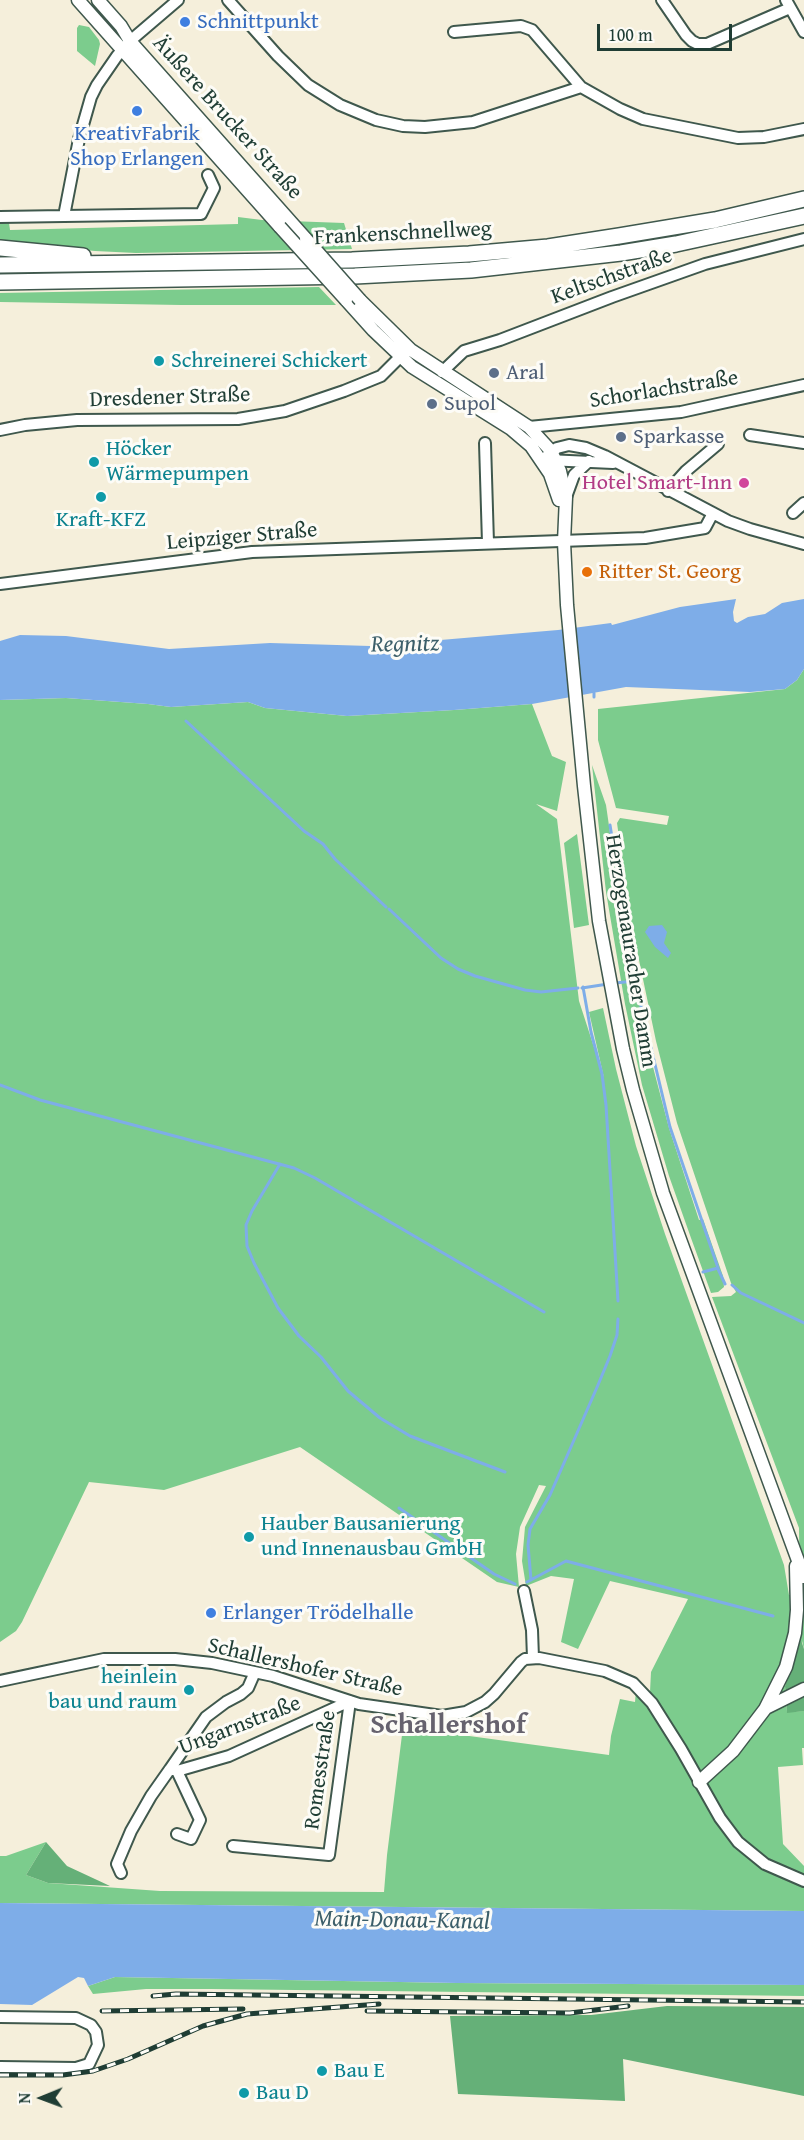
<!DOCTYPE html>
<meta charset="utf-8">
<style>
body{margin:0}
#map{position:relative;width:804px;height:2140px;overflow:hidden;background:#f5efdb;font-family:"Gentium Book Plus",serif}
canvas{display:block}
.north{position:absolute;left:12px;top:2068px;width:60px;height:60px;-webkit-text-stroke:4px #fdfcf7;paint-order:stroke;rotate:269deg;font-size:16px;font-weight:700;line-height:24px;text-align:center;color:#1f3d34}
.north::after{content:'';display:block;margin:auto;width:21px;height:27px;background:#1f3d34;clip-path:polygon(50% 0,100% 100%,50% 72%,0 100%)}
.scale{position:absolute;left:597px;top:24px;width:135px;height:27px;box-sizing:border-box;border:3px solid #1f3d34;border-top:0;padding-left:8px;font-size:18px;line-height:21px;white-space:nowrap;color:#1f3d34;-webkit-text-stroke:4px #fdfcf7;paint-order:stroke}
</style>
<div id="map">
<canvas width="804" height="2140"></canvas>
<div class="north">N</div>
<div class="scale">100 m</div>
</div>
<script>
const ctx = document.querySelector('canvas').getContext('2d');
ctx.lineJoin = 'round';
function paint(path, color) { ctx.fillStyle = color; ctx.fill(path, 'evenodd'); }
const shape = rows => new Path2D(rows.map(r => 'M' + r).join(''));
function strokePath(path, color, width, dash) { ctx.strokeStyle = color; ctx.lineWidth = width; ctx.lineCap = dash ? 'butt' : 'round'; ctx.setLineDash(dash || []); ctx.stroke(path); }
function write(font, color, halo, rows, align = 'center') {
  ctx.font = font + ' "Gentium Book Plus",serif'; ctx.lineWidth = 6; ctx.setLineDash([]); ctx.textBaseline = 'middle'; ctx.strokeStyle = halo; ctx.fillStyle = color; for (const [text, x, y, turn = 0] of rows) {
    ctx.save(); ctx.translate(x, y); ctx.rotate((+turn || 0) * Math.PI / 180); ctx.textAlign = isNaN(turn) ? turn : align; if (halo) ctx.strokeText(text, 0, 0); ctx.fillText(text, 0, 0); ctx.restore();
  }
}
paint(shape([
 [79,25,89,27,99,40,100,44,95,66,77,51,77,28],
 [238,217,262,220,344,223,352,249,136,253,95,251,0,242,0,223,9,223,10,230,238,224],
 [319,287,336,305,181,305,0,302,0,293],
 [804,669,804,1649,802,1641,785,1686,787,1712,804,1711,804,1748,802,1748,803,1765,778,1767,783,1844,804,1866,804,1911,0,1903,0,1856,6,1856,46,1842,26,1875,48,1883,160,1891,384,1892,387,1855,403,1727,609,1755,611,1736,620,1699,635,1702,637,1679,650,1692,651,1672,688,1599,610,1581,578,1649,561,1642,574,1579,551,1576,526,1586,522,1561,525,1527,546,1486,539,1485,520,1527,516,1554,519,1587,497,1582,300,1447,164,1490,89,1482,22,1622,16,1631,0,1642,0,700,66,698,148,704,171,707,248,702,265,708,347,716,454,710,532,704,552,756,566,762,557,811,536,804,557,819,579,1001,604,1078,589,1012,603,1008,616,1069,636,1146,665,1234,784,1565,789,1595,800,1596,799,1528,712,1297,731,1296,736,1292,731,1283,677,1123,656,1041,631,922,617,823,620,818,667,825,669,816,616,808,598,740,598,709,785,689,797,680],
 [592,765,606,805,622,916,653,1067,669,1128,699,1220,703,1219,723,1276,724,1287,718,1292,711,1293,691,1238,669,1176,642,1085,625,1004,606,892],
 [577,834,589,925,574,928,564,843],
 [115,1977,457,1983,804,1985,804,1996,211,1989,146,1989,93,1994,88,1986]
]), '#7ccc8d');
paint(shape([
 [801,1640,804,1649,804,1711,787,1713,785,1686],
 [46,1842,67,1866,110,1886,48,1883,26,1875],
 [667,2006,804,2007,804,2096,623,2059,625,2101,458,2094,450,2016,591,2015]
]), '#65b078');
paint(shape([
 [736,599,733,612,734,621,737,623,748,617,765,614,782,603,804,599,804,669,797,680,785,689,750,692,626,687,532,704,454,710,347,716,265,708,248,702,171,707,148,704,66,698,0,700,0,641,20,635,66,636,169,649,270,643,370,646,558,630,611,623,612,625,680,607],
 [662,925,667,932,664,943,671,953,668,958,655,947,645,932,649,926],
 [0,1903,804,1911,804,1985,457,1983,115,1977,88,1986,84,1978,78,1977,32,2005,0,2004]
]), '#7eade8');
strokePath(shape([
 [594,693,594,697],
 [186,721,304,831,323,844,335,859,386,907],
 [610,825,635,981,615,983],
 [389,909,441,958,458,969,475,976,525,990,541,992,578,988],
 [635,981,670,1127,718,1268,703,1272],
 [583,987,591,1032,602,1074,606,1105,618,1301],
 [582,988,608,984],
 [0,1085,40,1100,294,1168,315,1178,544,1312],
 [280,1164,252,1211,246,1225,247,1246,254,1263,278,1308,299,1336,321,1357,348,1391,380,1418,410,1436,505,1472],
 [718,1269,725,1284],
 [732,1285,741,1293,804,1323],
 [399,1508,494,1574,515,1584],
 [531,1580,528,1545,530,1529,550,1495,598,1385,610,1356,617,1335,618,1319],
 [527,1582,566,1561,773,1616]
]), '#7eade8', 3);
const minor = shape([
 [228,0,278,56,308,85,340,105,376,120,403,126,425,127,473,122,581,87],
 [662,0,686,35,692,41,698,44,707,44,790,8],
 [786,0,804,32],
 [454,32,521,26,532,30,581,87,620,109,643,119,738,138,764,137,804,129],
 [64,216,201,214,214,188,208,175],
 [0,217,64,216,79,139,91,97,97,85,117,56,130,41,178,0],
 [442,372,464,351,500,340,612,297,705,264,804,239],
 [529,427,681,412,804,385],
 [0,430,25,425,77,420,238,419,285,411,344,391,381,376,400,357],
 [750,435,804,443],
 [485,443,488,543],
 [542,460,557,448,569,445,586,448,605,456,728,521,750,529,804,544],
 [547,460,613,463],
 [668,491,686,471,718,444],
 [566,497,574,475,589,461],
 [793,513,804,503],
 [0,584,252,552,645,538,705,528,713,513],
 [524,1591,532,1630,533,1658],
 [0,1681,104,1659,175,1659,212,1663,273,1676,359,1704,442,1716,466,1712,485,1702,494,1694,521,1662,525,1659,539,1658,605,1671,633,1683,652,1703,681,1749,720,1818,738,1842,765,1864,804,1881],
 [170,1769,206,1717,226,1702,241,1694,248,1688,255,1672],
 [177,1834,191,1839,200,1820,177,1771],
 [121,1873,117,1864,131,1831,151,1796,170,1769,177,1771,229,1756,350,1701,329,1855,233,1846],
 [0,2017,76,2018,91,2025,96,2032,98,2045,89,2064,76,2068,0,2067]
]);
const major = shape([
 [78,0,280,227],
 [98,0,121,26,130,41,306,239],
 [346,300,373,330,412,367,511,429,531,446,550,474,559,500],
 [360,300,411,350,529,427,551,451,560,471,566,497,564,542,567,605,584,786,599,921,623,1049,633,1090,663,1193,804,1577],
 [766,1708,804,1689],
 [699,1782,733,1751,765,1709,786,1667,795,1633,797,1610,796,1566]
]);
const highway = shape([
 [0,248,83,256],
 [0,265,352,260,469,254,548,247,619,236,715,220,804,199],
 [0,282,355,276,471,270,621,253,676,244,804,216]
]);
strokePath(minor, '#3f584d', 14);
strokePath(major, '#3f584d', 15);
strokePath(highway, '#3f584d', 18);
strokePath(minor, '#fff', 10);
strokePath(major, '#fff', 12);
strokePath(highway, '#fff', 15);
const rail = shape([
 [153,1996,176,1994,804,2002],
 [102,2011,243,2009],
 [367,2011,570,2013,628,2006],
 [0,2075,63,2075,93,2071,128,2059,203,2026,247,2014,379,2004]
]);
strokePath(rail, '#1f3d34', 5);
strokePath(rail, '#fdfcf7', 3, [9]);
const majorBridge = shape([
 [280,227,346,300],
 [306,239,360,300]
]);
strokePath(majorBridge, '#3f584d', 15, []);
strokePath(majorBridge, '#fff', 12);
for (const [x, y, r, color] of [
 [185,22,6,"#3f7fe0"],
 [137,111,6,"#3f7fe0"],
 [159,361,6,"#0f9aa8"],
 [494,373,6,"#5c6f8a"],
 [432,404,6,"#5c6f8a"],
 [621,437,6,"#5c6f8a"],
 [94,462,6,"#0f9aa8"],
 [744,483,6,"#d1479c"],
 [101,497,6,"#0f9aa8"],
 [587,572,6,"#e8710a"],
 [249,1537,6,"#0f9aa8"],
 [211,1613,6,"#3f7fe0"],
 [189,1690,6,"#0f9aa8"],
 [322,2071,6,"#0f9aa8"],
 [244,2093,6,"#0f9aa8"]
]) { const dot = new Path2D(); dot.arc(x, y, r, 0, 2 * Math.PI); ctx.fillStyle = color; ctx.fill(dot); strokePath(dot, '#fdfcf7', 2); }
write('22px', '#366cbe', '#fdfcf7', [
 ["Schnittpunkt",197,22],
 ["KreativFabrik",137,134,"center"],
 ["Shop Erlangen",137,159,"center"],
 ["Erlanger Trödelhalle",223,1613]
], 'left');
write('22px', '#1f3d34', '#fdfcf7', [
 ["Äußere Brucker Straße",227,118,48],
 ["Frankenschnellweg",403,234,-3],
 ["Keltschstraße",612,277,-20],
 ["Schorlachstraße",664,390,-9],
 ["Dresdener Straße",170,398,-2],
 ["Leipziger Straße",242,537,-5],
 ["Herzogenauracher Damm",630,951,81],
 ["Schallershofer Straße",305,1668,13],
 ["Ungarnstraße",240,1726,-21],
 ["Romesstraße",321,1770,-82]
]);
write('22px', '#0d838f', '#fdfcf7', [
 ["Schreinerei Schickert",171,361],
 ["Höcker",106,449],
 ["Wärmepumpen",106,474],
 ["Kraft-KFZ",101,520,"center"],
 ["Hauber Bausanierung",261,1524],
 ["und Innenausbau GmbH",261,1549],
 ["heinlein",177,1677,"right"],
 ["bau und raum",177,1702,"right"],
 ["Bau E",334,2071],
 ["Bau D",256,2093]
], 'left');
write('22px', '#4e5e75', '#fdfcf7', [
 ["Aral",506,373],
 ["Supol",444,404],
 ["Sparkasse",633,437]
], 'left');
write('22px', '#b23c85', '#fdfcf7', [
 ["Hotel Smart-Inn",732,483]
], 'right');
write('22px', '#c56008', '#fdfcf7', [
 ["Ritter St. Georg",599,572]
], 'left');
write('italic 24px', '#3c5f6a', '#fdfcf7', [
 ["Regnitz",405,645,-1],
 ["Main-Donau-Kanal",402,1921,1]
]);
write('bold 28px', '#66626e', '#fdfcf7', [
 ["Schallershof",448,1726]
]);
</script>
